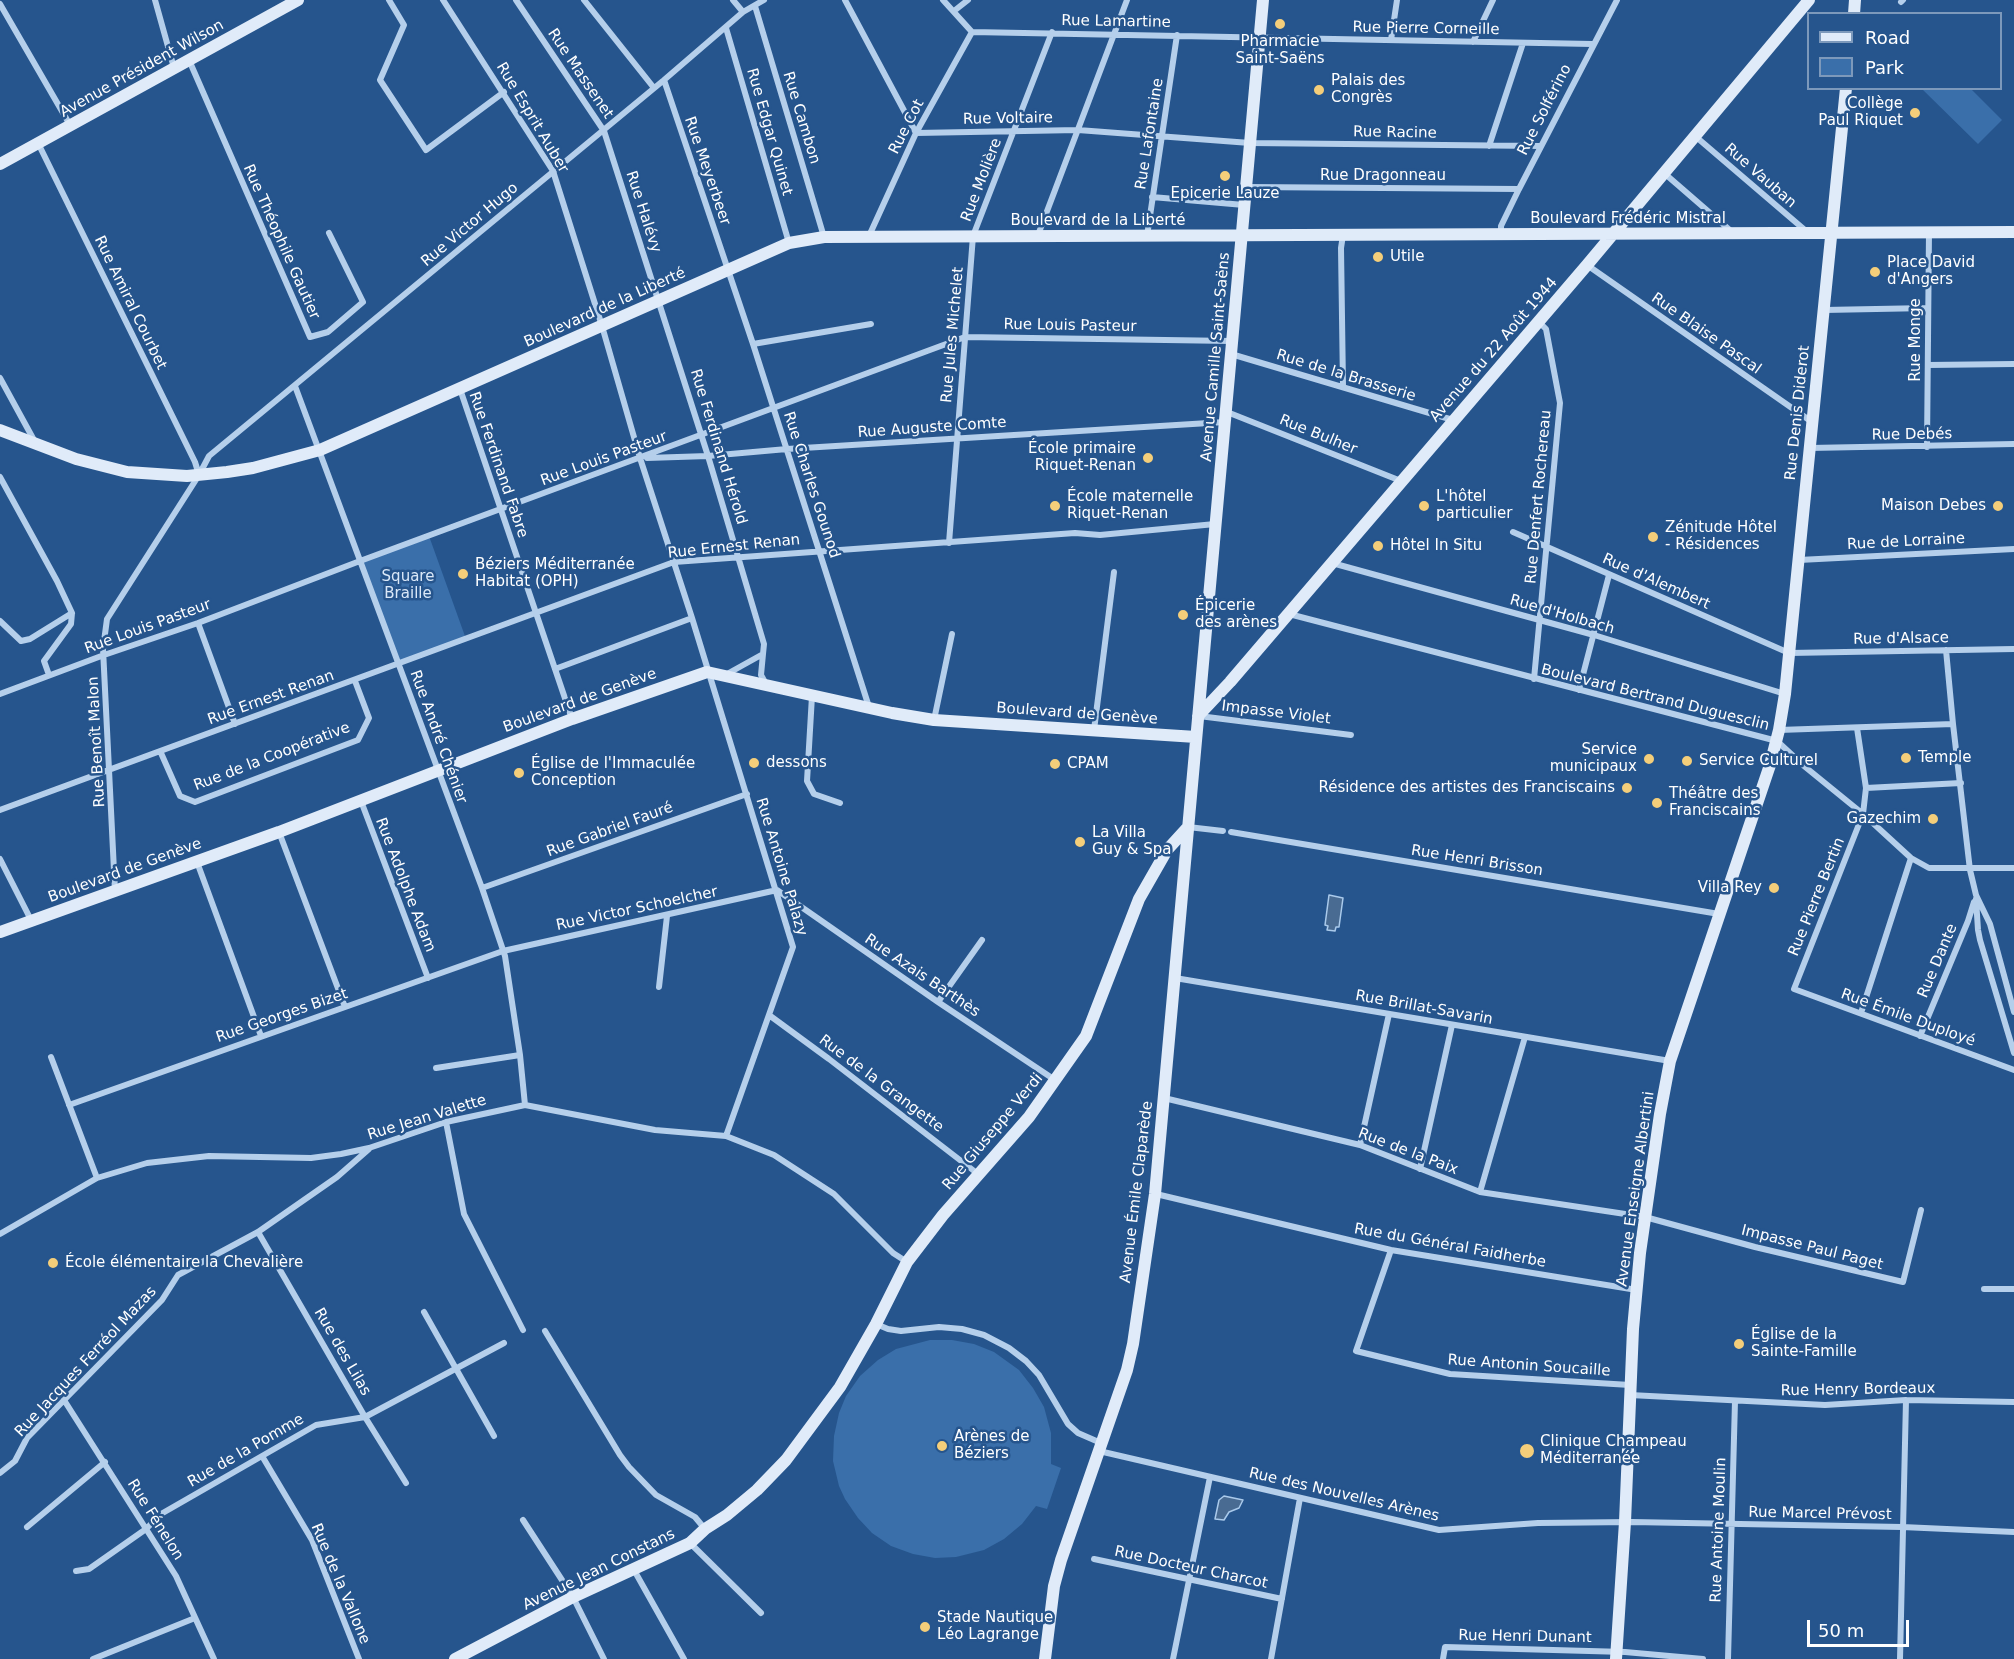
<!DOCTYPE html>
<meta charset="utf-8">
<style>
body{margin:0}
#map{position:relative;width:2014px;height:1659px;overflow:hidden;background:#26558d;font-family:"DejaVu Sans",sans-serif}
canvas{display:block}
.legend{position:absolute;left:1807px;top:12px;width:195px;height:78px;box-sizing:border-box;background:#26558d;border:2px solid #7d99bb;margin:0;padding:8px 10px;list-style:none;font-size:18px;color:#fff}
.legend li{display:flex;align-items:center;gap:12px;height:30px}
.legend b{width:30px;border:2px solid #7d99bb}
.scale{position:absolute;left:1807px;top:1620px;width:102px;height:27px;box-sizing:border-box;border:3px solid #fff;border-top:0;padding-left:8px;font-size:18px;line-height:21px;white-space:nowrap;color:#fff;-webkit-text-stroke:4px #26558d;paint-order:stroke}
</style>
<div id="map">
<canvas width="2014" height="1659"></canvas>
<ul class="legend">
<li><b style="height:8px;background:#e0ebf9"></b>Road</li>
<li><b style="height:16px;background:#3a6faa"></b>Park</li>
</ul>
<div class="scale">50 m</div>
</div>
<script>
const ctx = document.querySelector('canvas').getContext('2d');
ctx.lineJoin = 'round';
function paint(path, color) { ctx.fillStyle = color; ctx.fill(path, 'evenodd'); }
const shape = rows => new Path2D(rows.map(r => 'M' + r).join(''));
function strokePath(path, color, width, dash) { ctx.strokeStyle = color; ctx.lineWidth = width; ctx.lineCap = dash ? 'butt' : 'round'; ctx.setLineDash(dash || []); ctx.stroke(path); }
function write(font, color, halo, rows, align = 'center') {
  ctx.font = font + ' "DejaVu Sans",sans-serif'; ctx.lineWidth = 5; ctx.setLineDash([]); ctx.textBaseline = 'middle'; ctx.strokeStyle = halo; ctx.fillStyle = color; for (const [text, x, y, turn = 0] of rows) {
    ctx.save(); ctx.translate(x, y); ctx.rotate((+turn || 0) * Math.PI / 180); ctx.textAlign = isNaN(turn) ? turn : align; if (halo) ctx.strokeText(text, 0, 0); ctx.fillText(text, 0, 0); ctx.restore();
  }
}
paint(shape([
 [1922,89,1971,89,2002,120,1978,144],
 [429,536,466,639,399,665,360,561],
 [930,1340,952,1340,974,1344,994,1352,1019,1370,1033,1388,1044,1407,1051,1433,1051,1464,1061,1468,1047,1509,1036,1506,1022,1524,1004,1539,984,1550,956,1557,935,1558,913,1554,891,1546,872,1533,858,1518,845,1499,839,1486,833,1461,834,1436,839,1413,846,1396,860,1376,878,1360,896,1349]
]), '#3a6faa');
const water = shape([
 [1329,895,1343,898,1339,927,1336,927,1335,931,1327,930,1328,926,1325,925,1329,895],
 [1224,1496,1243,1500,1239,1508,1229,1512,1224,1520,1215,1519,1219,1500,1224,1496]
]);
paint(water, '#496b92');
strokePath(water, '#aacaeb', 1.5);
strokePath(shape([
 [155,0,174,68],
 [389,0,404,25,380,80,426,150,504,92],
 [443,0,553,171,602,326,640,458,692,618,793,947,726,1136],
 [516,0,604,131,708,456,764,644,763,654,727,674],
 [584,0,654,88],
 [733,0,743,12],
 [845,0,916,133,1078,130,1250,143,1540,146],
 [943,0,972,32],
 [1901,2,1903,0],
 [0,4,70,125],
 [755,6,824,237],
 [954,11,968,0],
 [726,28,789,243],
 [972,32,1592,44],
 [1391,40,1397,0],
 [1473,42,1493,0],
 [189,60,310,337,328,332,363,302,329,233],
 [664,80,753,344,869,707],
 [1695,136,1806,231],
 [38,143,195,462,199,475],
 [1489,146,1523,43],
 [1664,173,1732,232],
 [1246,187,1519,189],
 [1152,197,1244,205],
 [1501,234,1501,226,1519,189,1617,0],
 [1038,235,1127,0],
 [869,236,916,133,972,32],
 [1147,236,1177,35],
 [1587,265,1812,422],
 [1824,310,1928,308],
 [753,344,871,324],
 [1231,354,1453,420],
 [1928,365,2014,364],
 [0,378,35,442],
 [295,386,482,888,505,956,520,1055,525,1105],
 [1343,386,1341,248,1343,235],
 [460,389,572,719],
 [1227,412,1401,481],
 [1927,447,1929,232],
 [1810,448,2014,444],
 [647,458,708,456,787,449,1225,422],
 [0,477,57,581,72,613,71,624,44,661,49,675],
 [1513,532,1789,653,2014,649],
 [949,543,973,236,1052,32],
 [1799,560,2014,549],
 [1332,563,1594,635,1785,694],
 [1289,614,1777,741,1804,766,1863,814,1911,858,1929,868,2014,868],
 [0,621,21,641,30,639,72,613],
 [198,623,235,724],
 [1946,650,1953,724,1970,870,1976,895,1990,924,2014,1012],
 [763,654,761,675,766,684],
 [555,669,692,618],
 [1534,679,1560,403,1546,329,1539,322],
 [1579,690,1609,575],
 [0,694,104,655,198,623,360,561,965,337,1232,341],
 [812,696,807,781,814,794,840,803],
 [1199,716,1351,735],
 [934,720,952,634],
 [1857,728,1866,788,1863,814,1794,989,2014,1070],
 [1094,730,1114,572],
 [1779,730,1953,724],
 [161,753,180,796,195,802,358,740,369,718,355,681],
 [1866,788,1961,783],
 [361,801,428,978],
 [0,810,674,562,1075,533,1100,535,1215,524],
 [1188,827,1223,831],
 [279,832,345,1007],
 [1231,832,1719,914],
 [0,859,31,920],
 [197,862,261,1036],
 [482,888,747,794],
 [115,891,103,649,107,619,199,475,209,456,664,80,743,12,764,0],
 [1976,899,1978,930,1980,940,2014,1053],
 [1175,978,1670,1061],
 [659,987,667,916],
 [938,1002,982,940],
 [1861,1013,1911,858],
 [769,1015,829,1059,978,1174],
 [1920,1036,1968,921,1974,902],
 [51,1057,97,1178],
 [436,1068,520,1055],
 [1164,1098,1360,1145,1480,1192,1645,1217,1755,1247,1903,1282,1921,1210],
 [69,1105,503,951,777,890,938,1002,1055,1080],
 [446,1122,464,1214,523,1330],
 [1360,1145,1389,1014],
 [1420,1169,1452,1025],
 [1480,1192,1525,1037],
 [1156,1194,1391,1250,1637,1290],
 [258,1232,365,1417,406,1483],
 [0,1234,97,1178,147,1163,209,1156,311,1158,341,1154,369,1148,446,1122,525,1105,655,1130,726,1136,774,1155,834,1194,893,1253,907,1262],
 [1391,1250,1356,1351,1450,1374,1630,1385],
 [1984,1289,2014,1289],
 [424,1312,494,1436],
 [876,1324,888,1329,901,1331,939,1327,962,1329,984,1335,1009,1348,1026,1361,1039,1375,1068,1424,1078,1433,1101,1443],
 [545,1331,620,1455,629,1467,656,1495,695,1517,705,1529],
 [1630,1395,1825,1405,1906,1400,2014,1402],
 [64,1400,176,1576,214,1659],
 [1099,1451,1439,1530,1538,1523,1632,1522,1902,1527,2014,1532],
 [262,1456,312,1540,359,1659],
 [0,1473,15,1461,27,1438,162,1300,178,1275,258,1232,337,1177,369,1149],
 [523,1520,573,1597,604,1659],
 [27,1527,105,1462],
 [690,1543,761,1613],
 [1094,1559,1282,1599],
 [634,1570,684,1659],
 [76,1571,89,1569,146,1529,161,1514,316,1425,365,1417,504,1343],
 [93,1659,195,1618],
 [1173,1659,1210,1477],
 [1271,1659,1300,1498],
 [1443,1659,1445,1647,1625,1652,1703,1659],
 [1728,1659,1735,1401],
 [1900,1659,1906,1400]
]), '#b5cfeb', 6);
strokePath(shape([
 [1854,14,1855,0],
 [0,164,298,0],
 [0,430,76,459,127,472,187,476,227,472,253,468,320,450,789,243,824,237,2014,232],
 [1198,716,1230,682,1587,265,1809,0],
 [0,932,279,832,572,719,707,672,892,713,934,720,1196,737],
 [455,1659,573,1597,690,1543,705,1529,727,1515,757,1490,786,1460,840,1387,876,1324,907,1262,943,1215,1029,1117,1086,1036,1139,899,1167,850,1188,827],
 [1045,1659,1054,1586,1061,1560,1127,1370,1133,1344,1155,1194,1263,0],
 [1616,1659,1625,1522,1633,1329,1640,1253,1660,1114,1670,1061,1770,765,1779,730,1785,694,1846,88]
]), '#e0ebf9', 12);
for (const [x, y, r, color] of [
 [1280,24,6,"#f4ce7a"],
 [1319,90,6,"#f4ce7a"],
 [1915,113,6,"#f4ce7a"],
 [1225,176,6,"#f4ce7a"],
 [1378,257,6,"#f4ce7a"],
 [1875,272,6,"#f4ce7a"],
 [1148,458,6,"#f4ce7a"],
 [1055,506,6,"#f4ce7a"],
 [1424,506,6,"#f4ce7a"],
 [1998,506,6,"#f4ce7a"],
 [1653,537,6,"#f4ce7a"],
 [1378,546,6,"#f4ce7a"],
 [463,574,6,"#f4ce7a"],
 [1183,615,6,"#f4ce7a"],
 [1906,758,6,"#f4ce7a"],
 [1649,759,6,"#f4ce7a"],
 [1687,761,6,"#f4ce7a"],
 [754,763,6,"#f4ce7a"],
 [1055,764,6,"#f4ce7a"],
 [519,773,6,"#f4ce7a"],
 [1627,788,6,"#f4ce7a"],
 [1657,803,6,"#f4ce7a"],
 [1933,819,6,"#f4ce7a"],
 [1080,842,6,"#f4ce7a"],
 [1774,888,6,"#f4ce7a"],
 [53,1263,6,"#f4ce7a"],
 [1739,1344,6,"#f4ce7a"],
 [942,1446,6,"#f4ce7a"],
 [1527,1451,8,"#f4ce7a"],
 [925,1627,6,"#f4ce7a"]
]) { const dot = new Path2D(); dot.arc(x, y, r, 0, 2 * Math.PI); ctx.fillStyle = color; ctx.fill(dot); strokePath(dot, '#26558d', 2); }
write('15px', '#fff', '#26558d', [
 ["Rue Lamartine",1116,22,1],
 ["Rue Pierre Corneille",1426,29,1],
 ["Avenue Président Wilson",142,69,-29],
 ["Rue Massenet",580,74,56],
 ["Rue Solférino",1545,110,-63],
 ["Rue Esprit Auber",532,118,59],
 ["Rue Cambon",801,118,73],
 ["Rue Voltaire",1008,119,-1],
 ["Rue Cot",907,127,-63],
 ["Rue Edgar Quinet",769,132,74],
 ["Rue Racine",1395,133,1],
 ["Rue Lafontaine",1150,134,-81],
 ["Rue Meyerbeer",707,171,71],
 ["Rue Dragonneau",1383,176],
 ["Rue Vauban",1760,176,41],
 ["Rue Molière",982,180,-69],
 ["Rue Halévy",643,212,72],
 ["Boulevard Frédéric Mistral",1628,219],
 ["Boulevard de la Liberté",1098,221],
 ["Rue Victor Hugo",470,225,-40],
 ["Rue Théophile Gautier",281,242,66],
 ["Rue Amiral Courbet",130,303,64],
 ["Boulevard de la Liberté",605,308,-24],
 ["Rue Louis Pasteur",1070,326,1],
 ["Rue Blaise Pascal",1706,334,35],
 ["Rue Jules Michelet",953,335,-85],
 ["Rue Monge",1916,340,-90],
 ["Avenue du 22 Août 1944",1494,350,-49],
 ["Avenue Camille Saint-Saëns",1216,357,-85],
 ["Rue de la Brasserie",1346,376,17],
 ["Rue Denis Diderot",1798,413,-84],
 ["Rue Auguste Comte",932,428,-4],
 ["Rue Bulher",1318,435,22],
 ["Rue Debés",1912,435,-1],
 ["Rue Ferdinand Hérold",718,447,73],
 ["Rue Louis Pasteur",604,459,-20],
 ["Rue Ferdinand Fabre",498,465,71],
 ["Rue Charles Gounod",811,485,72],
 ["Rue Denfert Rochereau",1539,497,-85],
 ["Rue de Lorraine",1906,542,-3],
 ["Rue Ernest Renan",734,547,-6],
 ["Rue d'Alembert",1656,582,24],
 ["Rue d'Holbach",1562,615,16],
 ["Rue Louis Pasteur",148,627,-20],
 ["Rue d'Alsace",1901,639,-1],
 ["Rue Ernest Renan",271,698,-20],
 ["Boulevard Bertrand Duguesclin",1655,698,14],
 ["Boulevard de Genève",580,701,-20],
 ["Impasse Violet",1276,713,7],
 ["Boulevard de Genève",1077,714,4],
 ["Rue André Chénier",438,737,70],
 ["Rue Benoît Malon",97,742,-93],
 ["Rue de la Coopérative",272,757,-21],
 ["Rue Gabriel Fauré",610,830,-20],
 ["Rue Henri Brisson",1477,861,9],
 ["Rue Antoine Palazy",781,867,73],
 ["Boulevard de Genève",125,871,-20],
 ["Rue Adolphe Adam",405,885,69],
 ["Rue Pierre Bertin",1817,897,-68],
 ["Rue Victor Schoelcher",637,909,-12],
 ["Rue Dante",1938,961,-67],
 ["Rue Azais Barthès",922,976,34],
 ["Rue Brillat-Savarin",1424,1008,10],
 ["Rue Georges Bizet",282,1016,-19],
 ["Rue Émile Duployé",1908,1018,20],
 ["Rue de la Grangette",881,1084,37],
 ["Rue Jean Valette",427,1118,-17],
 ["Rue Giuseppe Verdi",993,1132,-50],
 ["Rue de la Paix",1408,1152,21],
 ["Avenue Enseigne Albertini",1636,1189,-82],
 ["Avenue Émile Claparède",1137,1192,-83],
 ["Rue du Général Faidherbe",1450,1246,10],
 ["Impasse Paul Paget",1812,1248,14],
 ["Rue des Lilas",342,1352,60],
 ["Rue Jacques Ferréol Mazas",86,1362,-47],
 ["Rue Antonin Soucaille",1529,1366,4],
 ["Rue Henry Bordeaux",1858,1390,-1],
 ["Rue de la Pomme",246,1451,-30],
 ["Rue des Nouvelles Arènes",1344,1495,13],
 ["Rue Marcel Prévost",1820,1514,1],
 ["Rue Fénelon",155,1520,58],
 ["Rue Antoine Moulin",1719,1530,-88],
 ["Rue Docteur Charcot",1191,1568,12],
 ["Avenue Jean Constans",599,1570,-26],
 ["Rue de la Vallone",340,1584,67],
 ["Rue Henri Dunant",1525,1637,1]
]);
write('15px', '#fff', '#26558d', [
 ["Pharmacie",1280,42,"center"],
 ["Saint-Saëns",1280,59,"center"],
 ["Palais des",1331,81],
 ["Congrès",1331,98],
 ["Collège",1903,104,"right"],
 ["Paul Riquet",1903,121,"right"],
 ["Epicerie Lauze",1225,194,"center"],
 ["Utile",1390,257],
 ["Place David",1887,263],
 ["d'Angers",1887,280],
 ["École primaire",1136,449,"right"],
 ["Riquet-Renan",1136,466,"right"],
 ["École maternelle",1067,497],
 ["Riquet-Renan",1067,514],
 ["L'hôtel",1436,497],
 ["particulier",1436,514],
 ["Maison Debes",1986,506,"right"],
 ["Zénitude Hôtel",1665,528],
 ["- Résidences",1665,545],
 ["Hôtel In Situ",1390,546],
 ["Béziers Méditerranée",475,565],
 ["Habitat (OPH)",475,582],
 ["Épicerie",1195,606],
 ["des arènes",1195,623],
 ["Service",1637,750,"right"],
 ["municipaux",1637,767,"right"],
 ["Temple",1918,758],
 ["Service Culturel",1699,761],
 ["dessons",766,763],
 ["Église de l'Immaculée",531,764],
 ["Conception",531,781],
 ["CPAM",1067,764],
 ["Résidence des artistes des Franciscains",1615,788,"right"],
 ["Théâtre des",1669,794],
 ["Franciscains",1669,811],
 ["Gazechim",1921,819,"right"],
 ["La Villa",1092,833],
 ["Guy & Spa",1092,850],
 ["Villa Rey",1762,888,"right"],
 ["École élémentaire la Chevalière",65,1263],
 ["Église de la",1751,1335],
 ["Sainte-Famille",1751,1352],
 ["Arènes de",954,1437],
 ["Béziers",954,1454],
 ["Clinique Champeau",1540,1442],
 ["Méditerranée",1540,1459],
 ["Stade Nautique",937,1618],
 ["Léo Lagrange",937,1635]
], 'left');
write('15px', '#dae8f8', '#26558d', [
 ["Square",408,577],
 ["Braille",408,594]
]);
</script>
